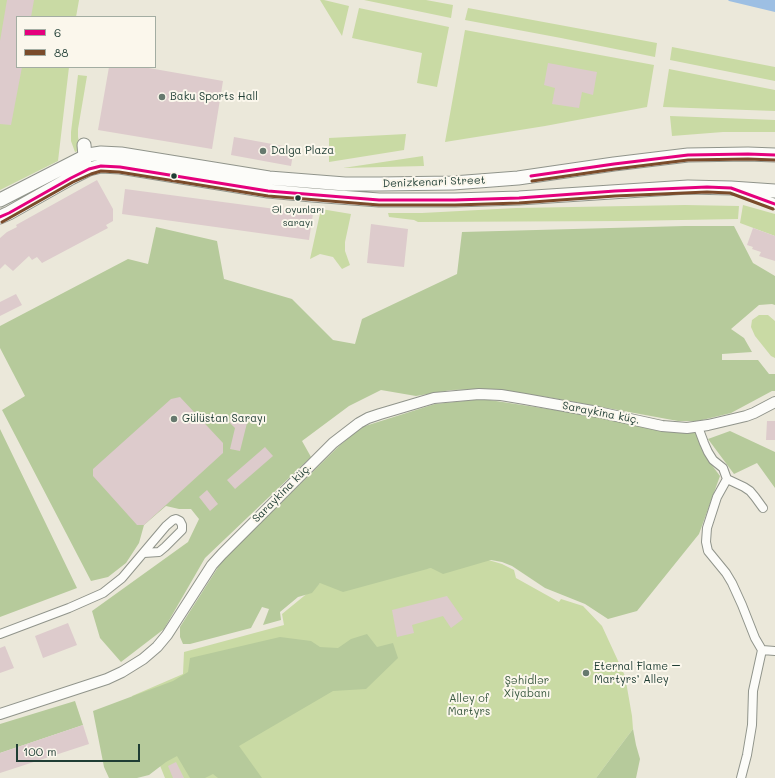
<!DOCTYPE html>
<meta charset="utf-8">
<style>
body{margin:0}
#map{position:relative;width:775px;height:778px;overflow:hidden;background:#ebe8da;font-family:Mali,sans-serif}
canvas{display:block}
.legend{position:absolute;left:16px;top:16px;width:140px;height:52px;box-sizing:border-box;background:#fbf7ec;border:1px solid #a3ada2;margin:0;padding:5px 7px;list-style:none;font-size:12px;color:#1f3d34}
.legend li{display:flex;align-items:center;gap:8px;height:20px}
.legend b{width:20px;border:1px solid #a3ada2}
.scale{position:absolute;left:16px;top:744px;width:124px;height:18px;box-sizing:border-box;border:2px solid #1f3d34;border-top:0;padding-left:5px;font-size:12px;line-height:14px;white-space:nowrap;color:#1f3d34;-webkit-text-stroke:3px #fbf7ec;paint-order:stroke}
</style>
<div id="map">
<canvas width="775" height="778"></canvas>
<ul class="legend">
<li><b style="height:5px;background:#e5007d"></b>6</li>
<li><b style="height:5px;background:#7a4b2a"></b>88</li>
</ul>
<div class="scale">100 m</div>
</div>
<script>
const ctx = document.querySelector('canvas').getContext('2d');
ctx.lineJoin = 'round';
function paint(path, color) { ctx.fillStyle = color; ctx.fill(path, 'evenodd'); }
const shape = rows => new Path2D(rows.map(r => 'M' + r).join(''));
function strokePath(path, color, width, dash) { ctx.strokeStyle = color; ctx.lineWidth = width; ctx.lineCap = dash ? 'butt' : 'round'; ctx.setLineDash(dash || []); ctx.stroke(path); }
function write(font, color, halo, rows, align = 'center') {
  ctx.font = font + ' Mali,sans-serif'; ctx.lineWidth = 4; ctx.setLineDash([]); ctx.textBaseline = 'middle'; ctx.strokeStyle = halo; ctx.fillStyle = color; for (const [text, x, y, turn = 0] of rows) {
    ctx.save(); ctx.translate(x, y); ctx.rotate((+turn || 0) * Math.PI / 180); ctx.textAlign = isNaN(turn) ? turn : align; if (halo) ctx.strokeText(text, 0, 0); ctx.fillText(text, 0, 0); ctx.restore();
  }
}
paint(shape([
 [0,0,79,0,76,17,17,17,17,67,69,67,58,161,0,190],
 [320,0,324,0,349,6,342,36],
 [364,0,426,0,453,5,451,18],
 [359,8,449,27,437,87,417,83,422,53,352,38],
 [468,8,657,43,655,57,561,38,465,20],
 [465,30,654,65,647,107,545,126,445,142],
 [672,47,775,67,775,81,670,60],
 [669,69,775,90,775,111,663,107],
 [78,75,87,76,78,129,78,137,81,150,75,152,71,141,71,132],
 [670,116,775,120,775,132,723,132,672,136],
 [406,134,404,150,329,162,329,138],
 [423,156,424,166,343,168],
 [685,205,739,206,738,219,624,221,418,222,414,220,389,217,388,213,422,213,516,208],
 [743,205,775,214,775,236,740,223],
 [321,209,351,214,345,242,345,251,350,265,342,269,333,257,320,254,310,259],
 [759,315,768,315,775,321,775,358,771,356,755,336,751,327,752,320],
 [485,559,502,564,514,570,516,578,559,602,561,599,583,606,602,626,625,676,632,716,633,729,596,778,165,778,132,696,183,674,184,652,284,625,282,614,320,583,431,568]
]), '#c9daa4');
paint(shape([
 [685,226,734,226,753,263,775,276,775,305,772,304,759,305,731,329,744,338,752,352,722,354,722,360,758,360,769,374,775,374,775,391,772,391,731,413,698,421,678,421,547,397,484,389,451,390,416,396,381,390,349,406,302,441,311,457,205,558,164,629,121,662,100,638,92,611,188,542,199,519,191,509,179,509,166,506,144,525,139,543,126,563,108,577,91,581,2,410,25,396,0,348,0,326,128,259,148,264,156,227,217,241,224,279,292,299,333,340,355,344,362,319,457,274,462,232],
 [483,399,698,432,708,460,720,476,699,534,637,611,608,619,585,604,545,588,512,566,502,562,491,560,443,574,431,568,343,592,320,583,312,593,298,597,280,612,281,620,263,625,269,609,262,607,251,628,190,644,183,644,180,637,180,627,222,561,339,446,362,427,435,404],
 [0,429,77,588,0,617],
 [730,431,775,452,775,488,757,463,734,474,708,439],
 [367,634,377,647,393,643,398,658,366,689,333,691,239,746,262,778,218,778,213,774,205,778,190,778,177,756,166,762,149,775,137,778,109,778,104,767,93,711,173,681,188,672,190,658,280,637,311,641,320,647,338,648,351,639],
 [75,701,83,725,0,753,0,724],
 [633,729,636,745,640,759,636,778,596,778]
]), '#b6ca9b');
paint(shape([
 [728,0,775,0,775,12,729,1]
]), '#9dbfe3');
paint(shape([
 [7,0,34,0,31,17,17,17,17,67,22,67,11,125,0,124,0,41],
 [548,63,597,72,593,95,582,92,579,108,552,104,555,88,544,85],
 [109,67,143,67,223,81,212,149,98,130],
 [234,137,294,148,291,166,231,155],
 [97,180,113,209,113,221,106,225,108,228,42,263,37,257,32,260,29,256,13,271,5,264,0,269,0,238,7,232,17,227,16,225],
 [125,189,313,214,309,240,122,214],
 [371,224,408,229,404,267,367,263],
 [753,228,775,236,775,261,759,256,761,252,752,249,753,247,747,245],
 [16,294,22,305,0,316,0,302],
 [180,397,223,443,223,453,144,525,137,525,93,476,93,469,171,399],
 [238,414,247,423,240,451,230,449,235,428,229,422],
 [767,421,775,421,775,440,766,440],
 [265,447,273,456,235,489,227,480],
 [207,490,218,504,210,511,199,497],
 [447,596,463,619,451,628,443,616,412,625,414,633,397,637,392,610],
 [68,623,77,645,43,658,35,636],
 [5,646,14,668,0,673,0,648],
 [83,725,89,744,0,773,0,753],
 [176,762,184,778,173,778,168,766]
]), '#ddcbcc');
const minor = shape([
 [698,427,704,443,708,452,713,460,723,468,727,479,717,497,707,528,706,542,708,551,726,573,732,583,742,605,755,638,762,650,753,691,752,725,747,755,741,778],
 [727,479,744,487,750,491,755,497,763,508],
 [0,634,69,608,103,593,122,578,166,526,173,520,176,519,180,521,182,525,182,530,165,547,159,552,144,553],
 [762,650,775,651]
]);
const tertiary = shape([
 [743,192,775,204],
 [0,714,107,679,122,672,143,659,157,647,167,635,212,565,222,554,333,443,359,423,368,418,380,414,434,398,479,394,501,395,525,399,598,412,662,426,687,428,708,425,746,416,754,413,775,402]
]);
const primary = shape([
 [84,167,85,156,84,145]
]);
const trunk = shape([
 [0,200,82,158,88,155,101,153,121,154,269,178,345,184,380,184,453,183,518,178,614,164,688,155,748,154,775,155],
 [0,217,9,213,71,178,89,169,101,166,120,167,268,191,312,195,379,200,455,200,519,198,688,187,731,188,775,191]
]);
strokePath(minor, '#90948b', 10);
strokePath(tertiary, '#90948b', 12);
strokePath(primary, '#90948b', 15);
strokePath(trunk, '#90948b', 15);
strokePath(minor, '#fcfcf9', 8);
strokePath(tertiary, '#fcfcf9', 10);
strokePath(primary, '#fcfcf9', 13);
strokePath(trunk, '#fcfcf9', 13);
strokePath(shape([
 [531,176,614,164,688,155,748,154,775,155],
 [0,217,9,213,71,178,89,169,101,166,120,167,268,191,379,200,455,200,519,198,615,191,707,187,731,188,775,204]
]), '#e5007d', 3);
strokePath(shape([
 [532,181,615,169,688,160,748,159,775,160],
 [2,222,11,217,73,182,91,174,101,171,119,172,268,196,379,205,455,205,519,203,615,196,707,192,730,193,773,209]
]), '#7a4b2a', 3);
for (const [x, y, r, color] of [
 [162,97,4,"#66796e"],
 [263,151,4,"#66796e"],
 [174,176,3.5,"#1f3d34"],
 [298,198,3.5,"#1f3d34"],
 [174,419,4,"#66796e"],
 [586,673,4,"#66796e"]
]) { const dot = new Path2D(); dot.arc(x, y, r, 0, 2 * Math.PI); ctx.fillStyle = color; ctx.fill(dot); strokePath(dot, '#fbf7ec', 1.5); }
write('10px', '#1f3d34', '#fbf7ec', [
 ["Əl oyunları",298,210],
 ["sarayı",298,223]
]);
write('11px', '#1f3d34', '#fbf7ec', [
 ["Baku Sports Hall",170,97],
 ["Dalga Plaza",271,151],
 ["Gülüstan Sarayı",182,419],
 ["Eternal Flame –",594,667],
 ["Martyrs’ Alley",594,680]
], 'left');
write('11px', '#1f3d34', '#fbf7ec', [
 ["Denizkenari Street",434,182,-2],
 ["Saraykina küç.",601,413,11],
 ["Saraykina küç.",282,493,-45]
]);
write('11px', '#3b5a41', '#fbf7ec', [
 ["Şəhidlər",527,681],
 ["Xiyabanı",527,694],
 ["Alley of",469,699],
 ["Martyrs",469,712]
]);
</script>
